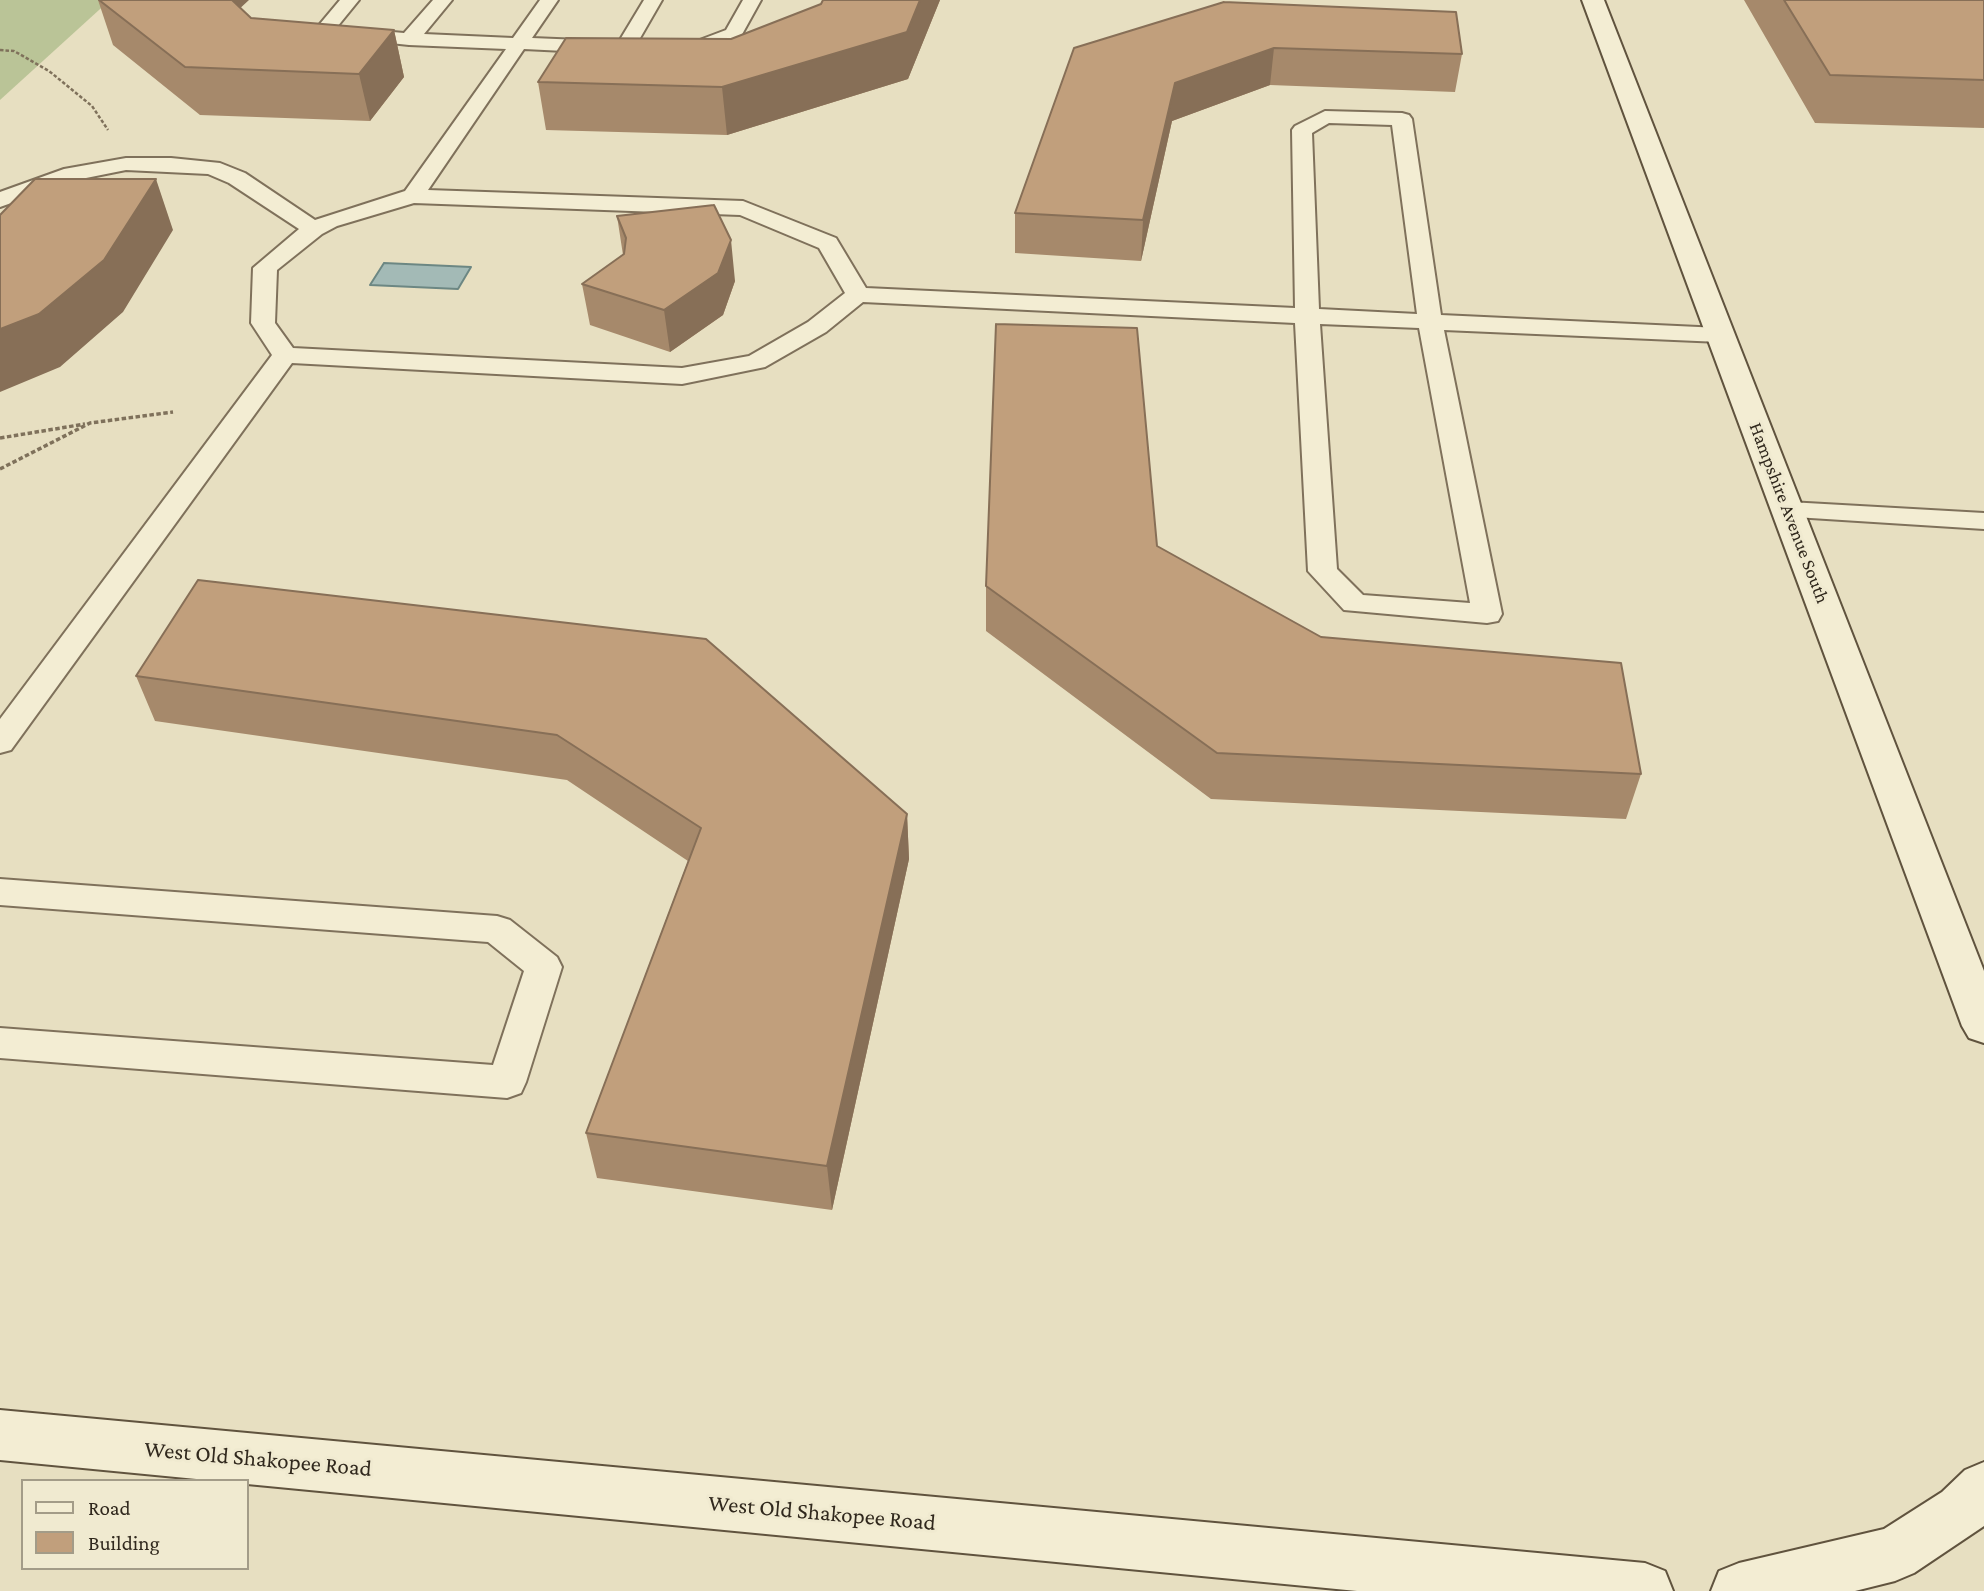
<!DOCTYPE html>
<style>
body{margin:0}
#map{position:relative;width:1984px;height:1591px;overflow:hidden;background:#e7dfc1;font-family:"Crimson Pro",serif}
canvas{display:block}
.legend{position:absolute;left:21px;top:1479px;width:228px;height:91px;box-sizing:border-box;background:#f0ead0;border:2px solid #a39c88;margin:0;padding:9px 12px;list-style:none;font-size:21px;color:#30281d}
.legend li{display:flex;align-items:center;gap:14px;height:35px}
.legend b{width:35px;border:2px solid #a39c88}
</style>
<div id="map">
<canvas width="1984" height="1591"></canvas>
<ul class="legend">
<li><b style="height:9px;background:#f3edd3"></b>Road</li>
<li><b style="height:19px;background:#c19f7c"></b>Building</li>
</ul>
</div>
<script>
const ctx = document.querySelector('canvas').getContext('2d');
ctx.lineJoin = 'round';
function paint(path, color) { ctx.fillStyle = color; ctx.fill(path, 'evenodd'); }
const shape = rows => new Path2D(rows.map(r => 'M' + r).join(''));
function strokePath(path, color, width, dash) { ctx.strokeStyle = color; ctx.lineWidth = width; ctx.lineCap = dash ? 'butt' : 'round'; ctx.setLineDash(dash || []); ctx.stroke(path); }
function write(font, color, halo, rows, align = 'center') {
  ctx.font = font + ' "Crimson Pro",serif'; ctx.lineWidth = 6; ctx.setLineDash([]); ctx.textBaseline = 'middle'; ctx.strokeStyle = halo; ctx.fillStyle = color; for (const [text, x, y, turn = 0] of rows) {
    ctx.save(); ctx.translate(x, y); ctx.rotate((+turn || 0) * Math.PI / 180); ctx.textAlign = isNaN(turn) ? turn : align; if (halo) ctx.strokeText(text, 0, 0); ctx.fillText(text, 0, 0); ctx.restore();
  }
}
paint(shape([
 [0,0,110,0,0,100]
]), '#bac497');
const water = shape([
 [384,263,471,267,458,289,370,285,384,263]
]);
paint(water, '#a3bab6');
strokePath(water, '#6c8783', 2);
const lane = shape([
 [340,0,359,0,337,27,404,33,433,0,452,0,424,34,513,38,540,0,558,0,532,38,605,41,615,47,605,53,524,49,428,190,743,201,836,238,866,288,1295,308,1292,130,1295,126,1325,111,1402,113,1409,115,1412,119,1441,315,1720,328,1729,330,1732,335,1729,340,1720,342,1444,330,1502,614,1498,621,1487,623,1344,610,1308,571,1295,323,863,302,826,332,765,367,682,384,292,363,11,750,0,753,0,719,272,355,251,323,253,268,299,229,229,183,208,174,126,170,76,180,0,207,0,192,64,169,126,158,171,158,220,163,245,173,315,220,405,191,506,49,409,45,316,35,314,31,340,0],
 [1329,123,1392,125,1417,314,1319,309,1312,133,1329,123],
 [414,203,740,215,819,248,845,293,808,322,749,356,682,368,293,348,275,323,277,270,322,234,337,226,414,203],
 [1320,324,1419,328,1470,603,1363,595,1337,569,1320,324],
 [644,0,662,0,632,52,618,52,615,48,644,0],
 [743,0,761,0,740,38,691,56,673,54,670,50,673,46,689,44,726,30,743,0],
 [1789,502,1984,513,1984,529,1779,516,1775,510,1779,504,1789,502],
 [0,879,497,916,510,920,557,957,562,967,526,1082,521,1093,507,1098,0,1058,0,1028,493,1065,524,971,488,942,0,905,0,879]
]);
const secondary = shape([
 [1582,0,1604,0,1984,971,1984,1043,1969,1038,1962,1026,1582,0],
 [0,1410,1645,1563,1665,1571,1673,1591,1357,1591,247,1484,247,1481,217,1481,0,1460,0,1410],
 [1984,1462,1984,1526,1914,1573,1895,1581,1855,1591,1711,1591,1719,1571,1739,1563,1884,1529,1942,1492,1965,1470,1984,1462]
]);
strokePath(lane, '#7f715b', 4);
strokePath(secondary, '#60533e', 4);
strokePath(shape([
 [0,50,14,51,49,71,92,106,108,130]
]), '#7f715b', 2.5, [3.5, 2]);
strokePath(shape([
 [0,438,85,424],
 [0,469,90,423,173,412]
]), '#7f715b', 3.5, [4.5, 2.5]);
paint(lane, '#f3edd3');
paint(secondary, '#f3edd3');
paint(shape([
 [98,0,240,8,251,18,394,30,404,77,370,121,200,115,113,45],
 [823,0,940,0,908,79,727,135,546,130,538,82,731,39,821,4],
 [1744,0,1984,0,1984,128,1815,123],
 [1456,12,1462,54,1455,92,1270,85,1172,121,1141,261,1015,253,1015,213,1074,48],
 [617,216,735,281,723,315,670,352,590,325,582,284,623,255],
 [1157,546,1321,637,1641,774,1626,819,1211,799,986,631,986,586],
 [198,580,907,814,909,859,832,1210,597,1178,586,1133,688,861,567,780,155,721,136,676]
]), '#a6896b');
paint(shape([
 [216,0,249,0,223,24],
 [920,0,940,0,908,79,727,135,722,87],
 [394,30,404,77,370,121,359,74],
 [1274,48,1270,85,1172,121,1141,261,1143,220,1175,83],
 [156,179,173,230,123,312,60,367,0,392,0,329],
 [731,240,735,281,723,315,670,352,664,310],
 [907,814,909,859,832,1210,827,1166]
]), '#876f57');
const building = shape([
 [99,0,232,0,251,18,394,30,359,74,185,67,99,0],
 [823,0,920,0,907,32,722,87,538,82,566,38,731,39,821,4,823,0],
 [1784,0,1984,0,1984,80,1830,75,1784,0],
 [1224,2,1456,12,1462,54,1274,48,1175,83,1143,220,1015,213,1074,48,1224,2],
 [35,179,156,179,104,260,39,314,0,329,0,215,35,179],
 [714,205,731,240,718,273,664,310,582,284,624,254,626,238,617,216,714,205],
 [996,324,1137,328,1157,546,1321,637,1621,663,1641,774,1217,753,986,586,996,324],
 [198,580,706,639,907,814,827,1166,586,1133,701,828,557,735,136,676,198,580]
]);
paint(building, '#c19f7c');
strokePath(building, '#876f57', 2);
write('19px', '#30281d', '#f0ead0', [
 ["Hampshire Avenue South",1789,513,69]
]);
write('23px', '#30281d', '#f0ead0', [
 ["West Old Shakopee Road",258,1459,5],
 ["West Old Shakopee Road",822,1513,5]
]);
</script>
